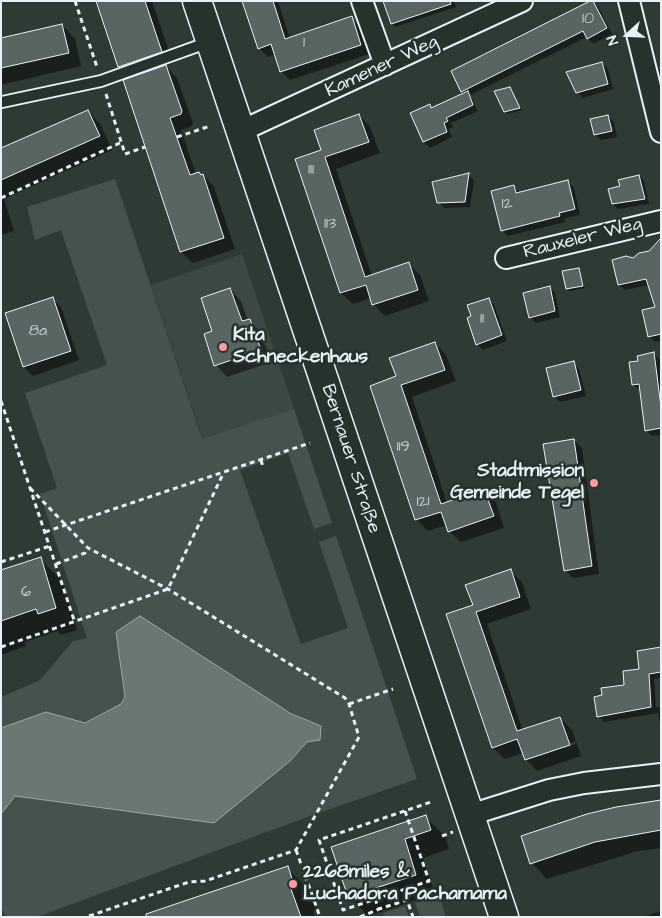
<!DOCTYPE html>
<meta charset="utf-8">
<style>
body{margin:0}
#map{position:relative;width:662px;height:918px;overflow:hidden;background:#2e3b35;font-family:"Architects Daughter",sans-serif}
canvas{display:block}
.frame{position:absolute;inset:0;border:2px solid #e8f1f8;pointer-events:none}
.north{position:absolute;left:602px;top:10px;width:50px;height:50px;-webkit-text-stroke:4px #26332d;paint-order:stroke;rotate:250deg;font-size:14px;font-weight:700;line-height:20px;text-align:center;color:#e8f1f8}
.north::after{content:'';display:block;margin:auto;width:18px;height:22px;background:#e8f1f8;clip-path:polygon(50% 0,100% 100%,50% 72%,0 100%)}
</style>
<div id="map">
<canvas width="662" height="918"></canvas>
<div class="frame"></div>
<div class="north">N</div>
</div>
<script>
const ctx = document.querySelector('canvas').getContext('2d');
ctx.lineJoin = 'round';
function paint(path, color) { ctx.fillStyle = color; ctx.fill(path, 'evenodd'); }
const shape = rows => new Path2D(rows.map(r => 'M' + r).join(''));
function strokePath(path, color, width, dash) { ctx.strokeStyle = color; ctx.lineWidth = width; ctx.lineCap = dash ? 'butt' : 'round'; ctx.setLineDash(dash || []); ctx.stroke(path); }
function write(font, color, halo, rows, align = 'center') {
  ctx.font = font + ' "Architects Daughter",sans-serif'; ctx.lineWidth = 5; ctx.setLineDash([]); ctx.textBaseline = 'middle'; ctx.strokeStyle = halo; ctx.fillStyle = color; for (const [text, x, y, turn = 0] of rows) {
    ctx.save(); ctx.translate(x, y); ctx.rotate((+turn || 0) * Math.PI / 180); ctx.textAlign = isNaN(turn) ? turn : align; if (halo) ctx.strokeText(text, 0, 0); ctx.fillText(text, 0, 0); ctx.restore();
  }
}
paint(shape([
 [242,254,294,409,203,440,151,285]
]), '#3b4843');
paint(shape([
 [115,179,202,439,294,409,332,523,314,529,288,453,240,470,301,644,348,628,319,542,336,536,417,779,310,816,37,917,7,917,1,909,1,814,15,796,214,823,290,761,321,726,116,632,125,697,121,704,85,723,46,712,1,728,1,697,40,680,73,641,87,638,40,494,57,488,25,393,107,365,61,230,35,240,27,207],
 [439,895,446,917,420,917,415,903],
 [405,906,409,917,384,917,383,913]
]), '#45524e');
const water = shape([
 [140,616,290,713,321,726,320,740,307,742,290,761,214,823,15,796,1,814,1,728,46,712,85,723,121,704,125,697,116,632,140,616]
]);
paint(water, '#6b7775');
strokePath(water, '#9da8a9', 1);
paint(shape([
 [98,1,152,1,173,63,166,66,177,78,193,123,192,126,181,130,196,174,203,175,214,187,235,249,193,263,181,252,131,79,120,67],
 [243,1,278,1,290,39,351,18,360,27,369,54,290,80,281,71,276,54,268,57,259,48],
 [385,1,454,1,456,7,395,27,392,23],
 [592,1,598,7,612,34,593,44,587,37,470,95,478,111,451,123,453,127,449,129,452,137,430,148,424,142,429,106,432,109,465,94,462,91],
 [62,25,75,39,81,66,1,85,1,39],
 [602,63,608,69,613,89,583,98,577,92],
 [510,88,522,110,508,114,505,112],
 [88,111,101,125,112,150,4,199,14,231,1,235,1,150],
 [359,115,370,127,380,153,336,169,372,276,408,264,420,275,429,301,385,316,373,304,371,298,353,304,341,293,322,151],
 [608,116,614,122,617,137,601,140,595,135],
 [468,175,474,180,470,207,444,208,439,203],
 [639,176,644,181,649,204,618,209,613,204,621,187],
 [568,182,574,187,580,215,564,218,565,222,508,236,502,230,514,186,520,193],
 [661,253,661,341,655,342,649,336,656,308,649,285,625,290,619,285,633,260],
 [579,269,585,288,570,291,567,289],
 [549,287,555,293,560,317,536,323,530,317],
 [230,289,241,301,248,321,261,332,271,362,227,377,216,365,214,332],
 [52,298,61,307,79,360,33,376,24,367,6,314],
 [489,299,494,305,507,341,483,350,477,344],
 [435,343,446,355,456,381,412,397,447,503,484,490,496,502,504,528,461,542,449,531,447,525,428,531,417,520,372,387,398,377],
 [654,354,660,360,661,370,661,435,652,436,646,430,641,390,633,385,640,362],
 [573,363,579,369,586,396,560,402,554,396],
 [574,440,582,448,599,574,573,578,565,570],
 [40,559,62,581,77,630,61,635,57,631,25,642,26,646,1,655,1,572],
 [510,571,522,582,531,609,487,624,523,731,560,718,572,730,581,756,537,771,526,759,523,753,505,759,493,748,448,615,474,606],
 [575,741,576,744,530,759,530,757],
 [661,648,661,678,654,679,656,707,661,707,661,730,658,713,604,722,599,716],
 [661,803,661,848,638,851,547,879,532,863],
 [425,817,445,836,449,849,423,858,435,894,368,916,349,896],
 [287,868,309,890,316,910,313,911,315,917,141,917],
 [661,911,661,917,643,917]
]), '#0007');
const building = shape([
 [96,1,145,1,162,52,118,67,96,1],
 [242,1,273,1,285,39,352,16,361,45,280,72,271,44,258,49,242,1],
 [383,1,450,1,451,4,391,24,383,1],
 [590,1,593,1,607,28,587,39,583,31,461,92,451,71,590,1],
 [62,24,69,53,1,68,1,38,62,24],
 [602,62,608,84,576,93,566,72,602,62],
 [166,65,182,111,181,114,170,118,190,175,199,172,201,175,203,174,224,238,180,252,123,80,166,65],
 [510,87,520,108,504,112,494,91,510,87],
 [468,91,473,105,446,118,448,121,444,123,447,132,423,142,410,113,430,104,431,108,468,91],
 [88,110,100,136,1,180,1,148,88,110],
 [359,114,369,142,325,157,365,277,409,262,418,290,372,305,366,285,340,293,295,159,321,150,314,130,359,114],
 [608,115,612,131,594,135,590,119,608,115],
 [469,173,465,202,437,203,432,182,469,173],
 [639,175,645,199,612,204,608,189,620,186,618,180,639,175],
 [568,180,575,209,559,213,560,216,501,231,491,191,514,185,516,193,568,180],
 [661,238,661,334,648,337,642,310,655,307,646,279,618,285,612,260,626,256,633,258,639,253,649,251,661,238],
 [579,268,583,286,566,289,562,271,579,268],
 [550,286,555,311,529,318,523,293,550,286],
 [230,288,242,321,250,319,261,350,214,366,204,334,212,331,201,298,230,288],
 [53,297,71,351,23,367,5,313,53,297],
 [489,298,502,335,476,345,467,318,471,316,467,305,489,298],
 [435,342,445,370,401,385,441,504,484,489,494,516,448,532,441,512,415,520,370,386,396,376,389,358,435,342],
 [654,352,661,407,661,428,645,431,639,384,632,385,629,362,638,361,637,356,654,352],
 [574,361,581,390,553,397,546,368,574,361],
 [574,439,592,566,564,571,543,444,574,439],
 [41,557,56,608,38,614,36,609,1,621,1,570,41,557],
 [511,569,520,597,476,612,517,731,560,717,570,745,525,760,517,739,492,748,446,614,473,605,465,585,511,569],
 [661,647,661,672,649,674,651,707,597,717,594,697,602,695,601,688,624,685,623,671,639,669,637,651,661,647],
 [661,800,661,830,595,842,530,864,521,836,587,814,616,807,661,800],
 [426,815,431,830,405,839,416,875,348,897,331,847,426,815],
 [288,866,295,888,291,889,301,917,146,917,146,914,288,866]
]);
paint(building, '#596563');
strokePath(building, '#e8f1f8', 1);
const service = shape([
 [2,102,101,81,209,42]
]);
const minor = shape([
 [362,1,385,65],
 [629,1,661,132],
 [241,131,522,1],
 [506,258,661,221],
 [470,815,549,790,584,783,661,774]
]);
const secondary = shape([
 [197,1,504,917]
]);
strokePath(service, '#e8f1f8', 14);
strokePath(minor, '#e8f1f8', 24);
strokePath(secondary, '#e8f1f8', 31);
strokePath(shape([
 [75,1,97,67],
 [106,94,125,154,145,147],
 [177,137,210,126],
 [1,198,122,142],
 [1,401,75,623],
 [261,460,263,467],
 [30,488,88,548,168,589,345,698,349,704,359,737,296,850,205,881,189,882,86,917],
 [45,532,310,443],
 [1,562,50,546],
 [56,564,85,553,88,548],
 [1,647,168,589,223,474],
 [349,704,393,689],
 [405,811,429,881,343,910,319,840,431,802],
 [442,836,453,832],
 [296,850,320,917],
 [375,899,379,909,407,900,413,917],
 [360,917,379,909]
]), '#e8f1f8', 3, [5, 4]);
strokePath(service, '#26332d', 10);
strokePath(minor, '#26332d', 20);
strokePath(secondary, '#26332d', 28);
for (const [x, y, r, color] of [
 [223,347,5,"#ff9aa2"],
 [594,483,5,"#ff9aa2"],
 [293,884,5,"#ff9aa2"]
]) { const dot = new Path2D(); dot.arc(x, y, r, 0, 2 * Math.PI); ctx.fillStyle = color; ctx.fill(dot); strokePath(dot, '#26332d', 2); }
write('16px', '#c4ced3', null, [
 ["10",588,20],
 ["1",304,44],
 ["111",311,171],
 ["12",507,205],
 ["113",330,225],
 ["11",482,320],
 ["8a",38,332],
 ["119",403,448],
 ["121",423,503],
 ["6",26,593]
]);
write('19px', '#e8f1f8', '#26332d', [
 ["Kamener Weg",382,67,-25],
 ["Rauxeler Weg",583,239,-14],
 ["Bernauer Straße",350,459,72]
]);
write('bold 19px', '#e8f1f8', '#26332d', [
 ["Kita",233,336],
 ["Schneckenhaus",233,358],
 ["Stadtmission",584,472,"right"],
 ["Gemeinde Tegel",584,494,"right"],
 ["2268miles &",303,873],
 ["Luchadora Pachamama",303,895]
], 'left');
</script>
